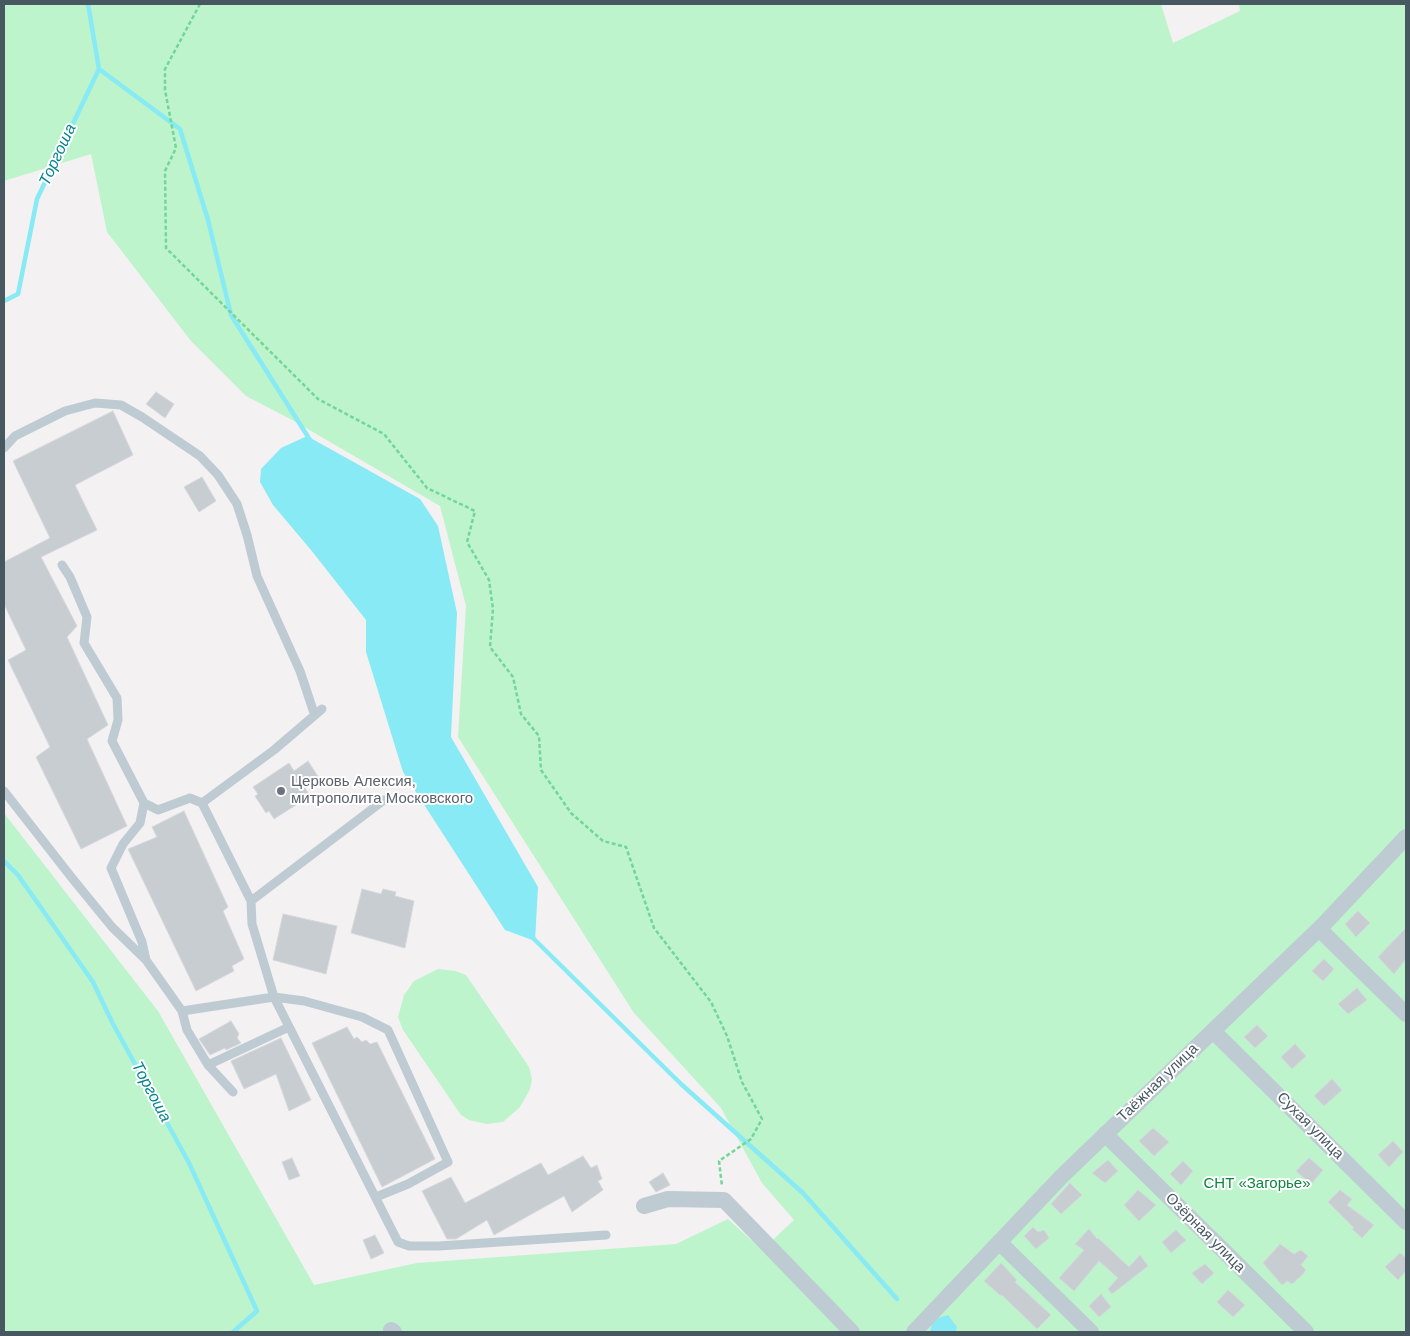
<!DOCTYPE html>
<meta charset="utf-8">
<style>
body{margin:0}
#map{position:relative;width:1410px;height:1336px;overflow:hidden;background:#f4f1f2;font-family:Arial,sans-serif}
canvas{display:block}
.frame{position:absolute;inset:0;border:5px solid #475861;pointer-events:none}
</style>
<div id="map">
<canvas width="1410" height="1336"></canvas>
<div class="frame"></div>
</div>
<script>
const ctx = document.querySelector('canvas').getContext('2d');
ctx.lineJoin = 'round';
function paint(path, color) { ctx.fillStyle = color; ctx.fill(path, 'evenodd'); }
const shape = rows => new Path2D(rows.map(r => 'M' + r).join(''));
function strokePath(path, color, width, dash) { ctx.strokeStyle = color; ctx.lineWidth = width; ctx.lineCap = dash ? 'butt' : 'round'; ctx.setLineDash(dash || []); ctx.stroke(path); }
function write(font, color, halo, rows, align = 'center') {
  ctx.font = font + ' Arial,sans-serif'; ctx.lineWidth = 4; ctx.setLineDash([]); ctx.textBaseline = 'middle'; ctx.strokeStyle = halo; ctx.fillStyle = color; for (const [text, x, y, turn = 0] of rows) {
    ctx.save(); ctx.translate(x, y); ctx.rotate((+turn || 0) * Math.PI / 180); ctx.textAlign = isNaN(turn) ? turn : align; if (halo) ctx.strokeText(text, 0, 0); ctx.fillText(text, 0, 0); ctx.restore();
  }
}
paint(shape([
 [4,4,1161,4,1173,43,1240,11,1239,4,1406,4,1406,1332,4,1332,4,813,158,1011,314,1285,417,1263,676,1244,728,1219,762,1250,794,1220,762,1183,721,1108,634,1013,458,737,466,606,440,506,294,421,246,396,191,341,107,232,91,154,4,181],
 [438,969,455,971,466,975,529,1067,532,1079,530,1089,520,1107,503,1122,487,1124,469,1120,461,1115,403,1030,398,1017,404,995,414,981]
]), '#bdf4cc');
paint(shape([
 [307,436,420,499,438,526,457,613,451,737,538,887,535,941,505,930,403,772,366,652,366,620,311,550,273,505,260,482,261,469,281,448],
 [948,1315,957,1327,956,1331,930,1332,932,1324,938,1318]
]), '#87eaf5');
strokePath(shape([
 [99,69,180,129,208,220,231,315,310,440],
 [4,301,18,294,37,199,99,69,88,4],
 [4,861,18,875,93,982,112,1022,189,1163,257,1311,233,1332],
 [533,938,681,1084,803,1193,897,1299]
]), '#87eaf5', 4.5);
const building = shape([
 [156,392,174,404,165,418,146,404,156,392],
 [113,411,133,455,75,485,97,530,41,557,77,626,67,637,108,725,87,739,127,826,81,849,36,757,50,747,8,660,26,650,4,604,4,562,50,538,13,461,113,411],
 [202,477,216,501,199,512,184,487,202,477],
 [308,761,319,778,305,788,310,796,274,819,269,811,266,813,255,796,258,794,253,787,289,763,294,771,308,761],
 [184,811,228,907,223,911,244,959,232,966,234,971,196,991,128,849,157,837,152,827,184,811],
 [362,889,381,894,383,889,396,892,395,896,414,901,405,948,351,933,362,889],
 [1358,911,1370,923,1356,937,1345,924,1358,911],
 [283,914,337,926,326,974,273,960,283,914],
 [1406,928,1406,959,1394,974,1378,957,1406,928],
 [1324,959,1334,969,1323,981,1312,971,1324,959],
 [1357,988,1367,1000,1348,1014,1338,1004,1357,988],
 [231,1021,239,1034,237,1038,241,1043,226,1050,225,1048,210,1055,199,1039,231,1021],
 [1257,1025,1268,1036,1255,1048,1244,1037,1257,1025],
 [347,1027,354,1039,357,1037,362,1042,366,1040,370,1044,377,1042,435,1159,382,1187,312,1043,347,1027],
 [281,1038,311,1100,289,1111,276,1074,244,1089,231,1061,281,1038],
 [1295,1044,1306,1056,1292,1069,1281,1057,1295,1044],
 [1332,1079,1342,1090,1324,1106,1314,1096,1332,1079],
 [1153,1128,1169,1142,1154,1156,1139,1141,1153,1128],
 [1393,1141,1403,1152,1389,1167,1378,1155,1393,1141],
 [583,1156,591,1168,597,1165,602,1179,598,1181,603,1190,572,1212,564,1196,494,1235,487,1220,456,1239,447,1239,422,1191,451,1177,465,1203,541,1163,548,1175,583,1156],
 [292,1158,300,1176,289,1180,282,1162,292,1158],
 [1309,1158,1323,1170,1311,1184,1296,1171,1309,1158],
 [1108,1160,1118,1171,1105,1183,1092,1173,1108,1160],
 [1183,1161,1193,1171,1181,1185,1170,1174,1183,1161],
 [663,1173,670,1185,656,1192,649,1182,663,1173],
 [1070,1183,1082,1195,1061,1214,1051,1204,1070,1183],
 [1138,1190,1156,1205,1139,1221,1124,1205,1138,1190],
 [1340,1190,1352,1199,1347,1205,1374,1225,1362,1238,1352,1229,1354,1228,1328,1202,1340,1190],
 [1033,1227,1038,1232,1044,1230,1049,1238,1036,1249,1024,1236,1033,1227],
 [1089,1229,1097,1239,1098,1238,1129,1267,1140,1255,1148,1266,1112,1294,1108,1289,1118,1278,1099,1261,1074,1291,1059,1278,1084,1250,1075,1244,1089,1229],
 [1176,1230,1186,1240,1171,1253,1162,1242,1176,1230],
 [375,1235,384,1253,371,1259,363,1240,375,1235],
 [1280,1244,1294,1254,1301,1250,1308,1256,1301,1265,1306,1270,1303,1274,1292,1284,1287,1281,1282,1285,1263,1263,1280,1244],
 [1400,1253,1406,1258,1406,1271,1398,1280,1385,1267,1400,1253],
 [1001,1263,1017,1280,1015,1282,1051,1315,1037,1329,1002,1295,1001,1296,984,1281,1001,1263],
 [1205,1264,1214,1273,1202,1284,1192,1273,1205,1264],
 [1228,1290,1245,1305,1233,1317,1217,1302,1228,1290],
 [1101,1294,1111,1307,1099,1317,1089,1306,1101,1294]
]);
paint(building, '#c8cdd2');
strokePath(building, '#d5d8dd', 1);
strokePath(shape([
 [200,4,165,69,165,90,176,148,165,171,166,248,318,399,384,434,427,488,475,511,467,542,489,580,493,609,490,647,513,677,521,714,539,736,541,770,571,813,603,841,626,847,654,928,711,1002,727,1036,742,1082,762,1119,751,1139,719,1161,722,1186]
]), '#72d699', 2.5, [4, 2.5]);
strokePath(shape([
 [4,448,15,436,65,411,95,403,121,405,142,417,200,456,218,475,237,504,247,535,257,576,300,671,313,710,316,714],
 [62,565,70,577,87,617,84,643,117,698,118,720,112,741,144,803,158,810,190,798,202,803],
 [4,791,72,878,112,927,146,960,182,1011,274,997,304,1001,362,1017,388,1030,448,1162,408,1184,376,1197],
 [384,800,251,901,252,924,274,997,398,1242,409,1246,439,1246,606,1235],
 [144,803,140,823,123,844,111,868,142,942,146,960],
 [251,901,202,803,274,750,322,709],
 [182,1011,187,1030,208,1065,233,1092],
 [208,1065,289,1027]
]), '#becbd2', 9);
strokePath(shape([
 [1319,929,1406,1014],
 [1213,1031,1406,1222],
 [1105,1134,1306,1332],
 [644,1206,668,1199,724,1200,852,1332],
 [999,1242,1091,1332],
 [391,1330,394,1332],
 [914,1332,1062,1176,1323,925,1406,837]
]), '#becbd2', 16);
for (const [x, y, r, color] of [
 [281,791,5,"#6b7280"]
]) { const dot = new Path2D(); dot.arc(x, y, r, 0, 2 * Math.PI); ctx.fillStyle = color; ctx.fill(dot); strokePath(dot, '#fff', 2); }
write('15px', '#5b616d', '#fff', [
 ["Церковь Алексия,",291,782],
 ["митрополита Московского",291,799]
], 'left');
write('15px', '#475861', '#fff', [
 ["Таёжная улица",1158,1083,-44],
 ["Сухая улица",1310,1126,45],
 ["Озёрная улица",1205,1233,45]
]);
write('15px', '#0e863d', '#fff', [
 ["СНТ «Загорье»",1257,1184]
]);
write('italic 16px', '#048390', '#fff', [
 ["Торгоша",58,155,-65],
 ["Торгоша",151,1092,62]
]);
</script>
